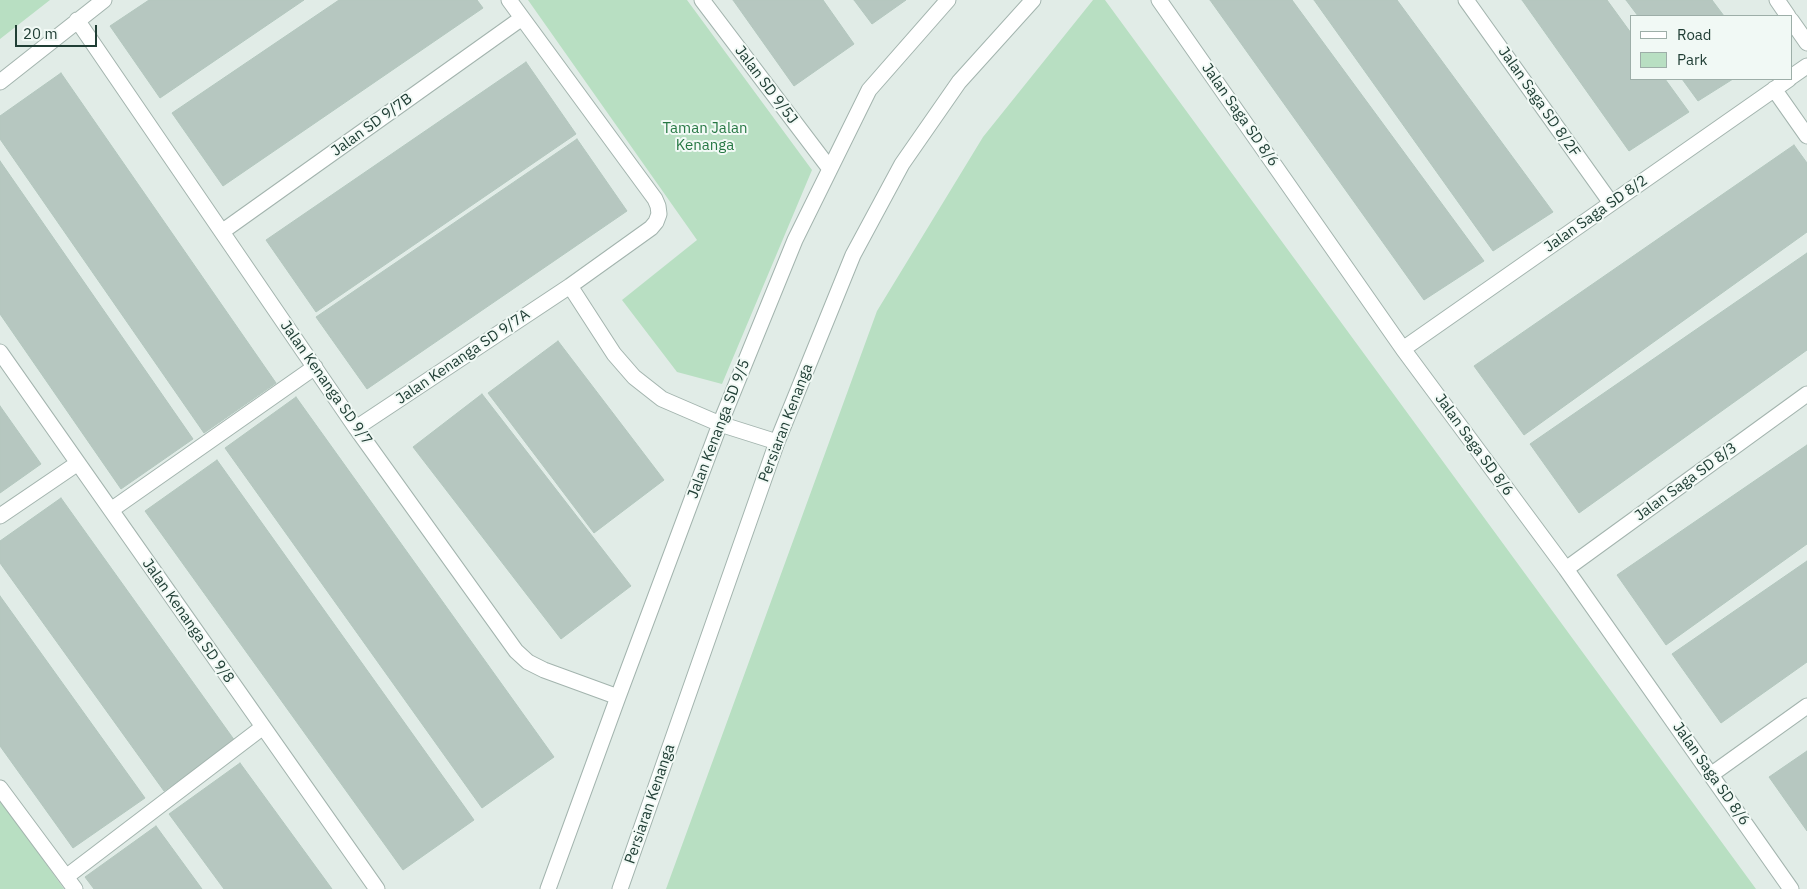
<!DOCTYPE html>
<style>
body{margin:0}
#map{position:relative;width:1807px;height:889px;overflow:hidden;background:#e1ece7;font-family:"IBM Plex Sans",sans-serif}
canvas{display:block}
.legend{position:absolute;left:1630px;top:15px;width:162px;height:65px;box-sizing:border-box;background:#f1f9f5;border:1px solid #9daea8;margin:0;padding:6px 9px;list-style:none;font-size:15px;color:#203e35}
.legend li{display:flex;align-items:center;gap:10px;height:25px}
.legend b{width:25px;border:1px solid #9daea8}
.scale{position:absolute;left:15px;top:25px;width:82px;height:22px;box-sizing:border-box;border:2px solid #203e35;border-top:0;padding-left:6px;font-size:15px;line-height:18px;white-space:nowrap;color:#203e35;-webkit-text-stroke:4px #f1f9f5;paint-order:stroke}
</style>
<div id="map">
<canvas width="1807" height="889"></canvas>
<ul class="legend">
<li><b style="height:6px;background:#fff"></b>Road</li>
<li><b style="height:14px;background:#b8dfc2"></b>Park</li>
</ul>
<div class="scale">20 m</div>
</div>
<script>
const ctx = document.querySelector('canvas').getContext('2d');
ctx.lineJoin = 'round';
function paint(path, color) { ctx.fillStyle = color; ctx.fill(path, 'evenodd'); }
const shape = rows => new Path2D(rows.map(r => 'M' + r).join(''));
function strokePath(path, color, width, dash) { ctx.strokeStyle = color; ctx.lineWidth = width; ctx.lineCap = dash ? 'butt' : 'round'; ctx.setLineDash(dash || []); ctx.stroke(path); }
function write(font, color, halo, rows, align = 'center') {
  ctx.font = font + ' "IBM Plex Sans",sans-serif'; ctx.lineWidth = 4; ctx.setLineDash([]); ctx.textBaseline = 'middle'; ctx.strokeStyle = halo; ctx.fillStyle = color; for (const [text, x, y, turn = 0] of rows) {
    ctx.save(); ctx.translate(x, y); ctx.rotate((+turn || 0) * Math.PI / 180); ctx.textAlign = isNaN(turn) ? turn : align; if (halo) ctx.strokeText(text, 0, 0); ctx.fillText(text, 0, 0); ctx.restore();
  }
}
paint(shape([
 [0,0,50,0,0,39],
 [528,0,687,0,812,170,722,384,677,372,622,300,697,240],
 [1093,0,1105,0,1756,889,666,889,877,311,983,137],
 [0,799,64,889,0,889]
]), '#b8dfc2');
const building = shape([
 [149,0,304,0,160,98,110,26,149,0],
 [339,0,477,0,483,8,223,186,172,113,339,0],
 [733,0,823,0,854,44,794,86,733,0],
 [854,0,906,0,872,24,854,0],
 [1210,0,1292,0,1484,261,1424,300,1210,0],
 [1314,0,1397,0,1553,212,1493,251,1314,0],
 [1522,0,1607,0,1631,33,1631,79,1665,79,1689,112,1629,151,1522,0],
 [1626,0,1712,0,1724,16,1638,16,1626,0],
 [526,62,576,134,316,312,266,240,526,62],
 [61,73,276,383,204,433,0,139,0,116,61,73],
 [1682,79,1733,79,1698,101,1682,79],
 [577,139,627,211,367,389,316,317,577,139],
 [1794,145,1807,163,1807,232,1524,435,1474,366,1794,145],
 [0,161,193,439,121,489,0,314,0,161],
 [1807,253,1807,350,1579,513,1530,444,1807,253],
 [558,341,664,480,594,533,488,393,558,341],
 [482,394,631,586,561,639,413,447,482,394],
 [296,397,554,757,482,808,225,448,296,397],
 [0,406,41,464,0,493,0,406],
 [1807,445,1807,544,1666,645,1617,575,1807,445],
 [217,460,474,820,403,870,145,511,217,460],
 [61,498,235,741,164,791,0,563,0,541,61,498],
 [1807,561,1807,662,1721,723,1672,654,1807,561],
 [0,596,145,798,73,848,0,746,0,596],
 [1807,751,1807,831,1769,777,1807,751],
 [240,763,332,889,224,889,169,814,240,763],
 [156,826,202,889,94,889,85,877,156,826]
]);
paint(building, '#b6c7c0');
strokePath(building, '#b3c7be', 1);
const minor = shape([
 [702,0,830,169],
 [1159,0,1403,349,1566,569,1791,889],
 [1466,0,1611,203],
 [1777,0,1788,16],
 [77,20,356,428,516,651,528,662,544,670,618,697],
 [1791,20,1807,43],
 [1791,77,1807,66],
 [0,82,104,0],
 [1774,89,1807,136],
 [223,231,522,18],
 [570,286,614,354,634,377,662,399,720,424,777,442],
 [1403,349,1789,79],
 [0,352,377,889],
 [356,428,570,286,651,228,656,222,659,214,658,206,655,199,509,0],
 [111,510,315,367],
 [0,516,78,463],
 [1566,569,1807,394],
 [1712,774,1807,706],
 [0,788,75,889],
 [66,877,263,727],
 [548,889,618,697,720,424,795,240,869,90,948,0],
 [620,889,777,442,853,255,902,164,959,82,1033,0]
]);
strokePath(minor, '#a3b4ae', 17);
strokePath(minor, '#fff', 15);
write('15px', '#203e35', '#f1f9f5', [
 ["Jalan SD 9/5J",766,85,53],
 ["Jalan Saga SD 8/2F",1539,102,55],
 ["Jalan Saga SD 8/6",1240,115,55],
 ["Jalan SD 9/7B",372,125,-36],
 ["Jalan Saga SD 8/2",1596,214,-35],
 ["Jalan Kenanga SD 9/7A",463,357,-34],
 ["Jalan Kenanga SD 9/7",326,383,55],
 ["Persiaran Kenanga",786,423,-69],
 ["Jalan Kenanga SD 9/5",719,429,-69],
 ["Jalan Saga SD 8/6",1474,445,54],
 ["Jalan Saga SD 8/3",1686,482,-36],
 ["Jalan Kenanga SD 9/8",188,621,55],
 ["Jalan Saga SD 8/6",1711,774,55],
 ["Persiaran Kenanga",650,804,-71]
]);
write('15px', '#277844', '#f1f9f5', [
 ["Taman Jalan",705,129],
 ["Kenanga",705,146]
]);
</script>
